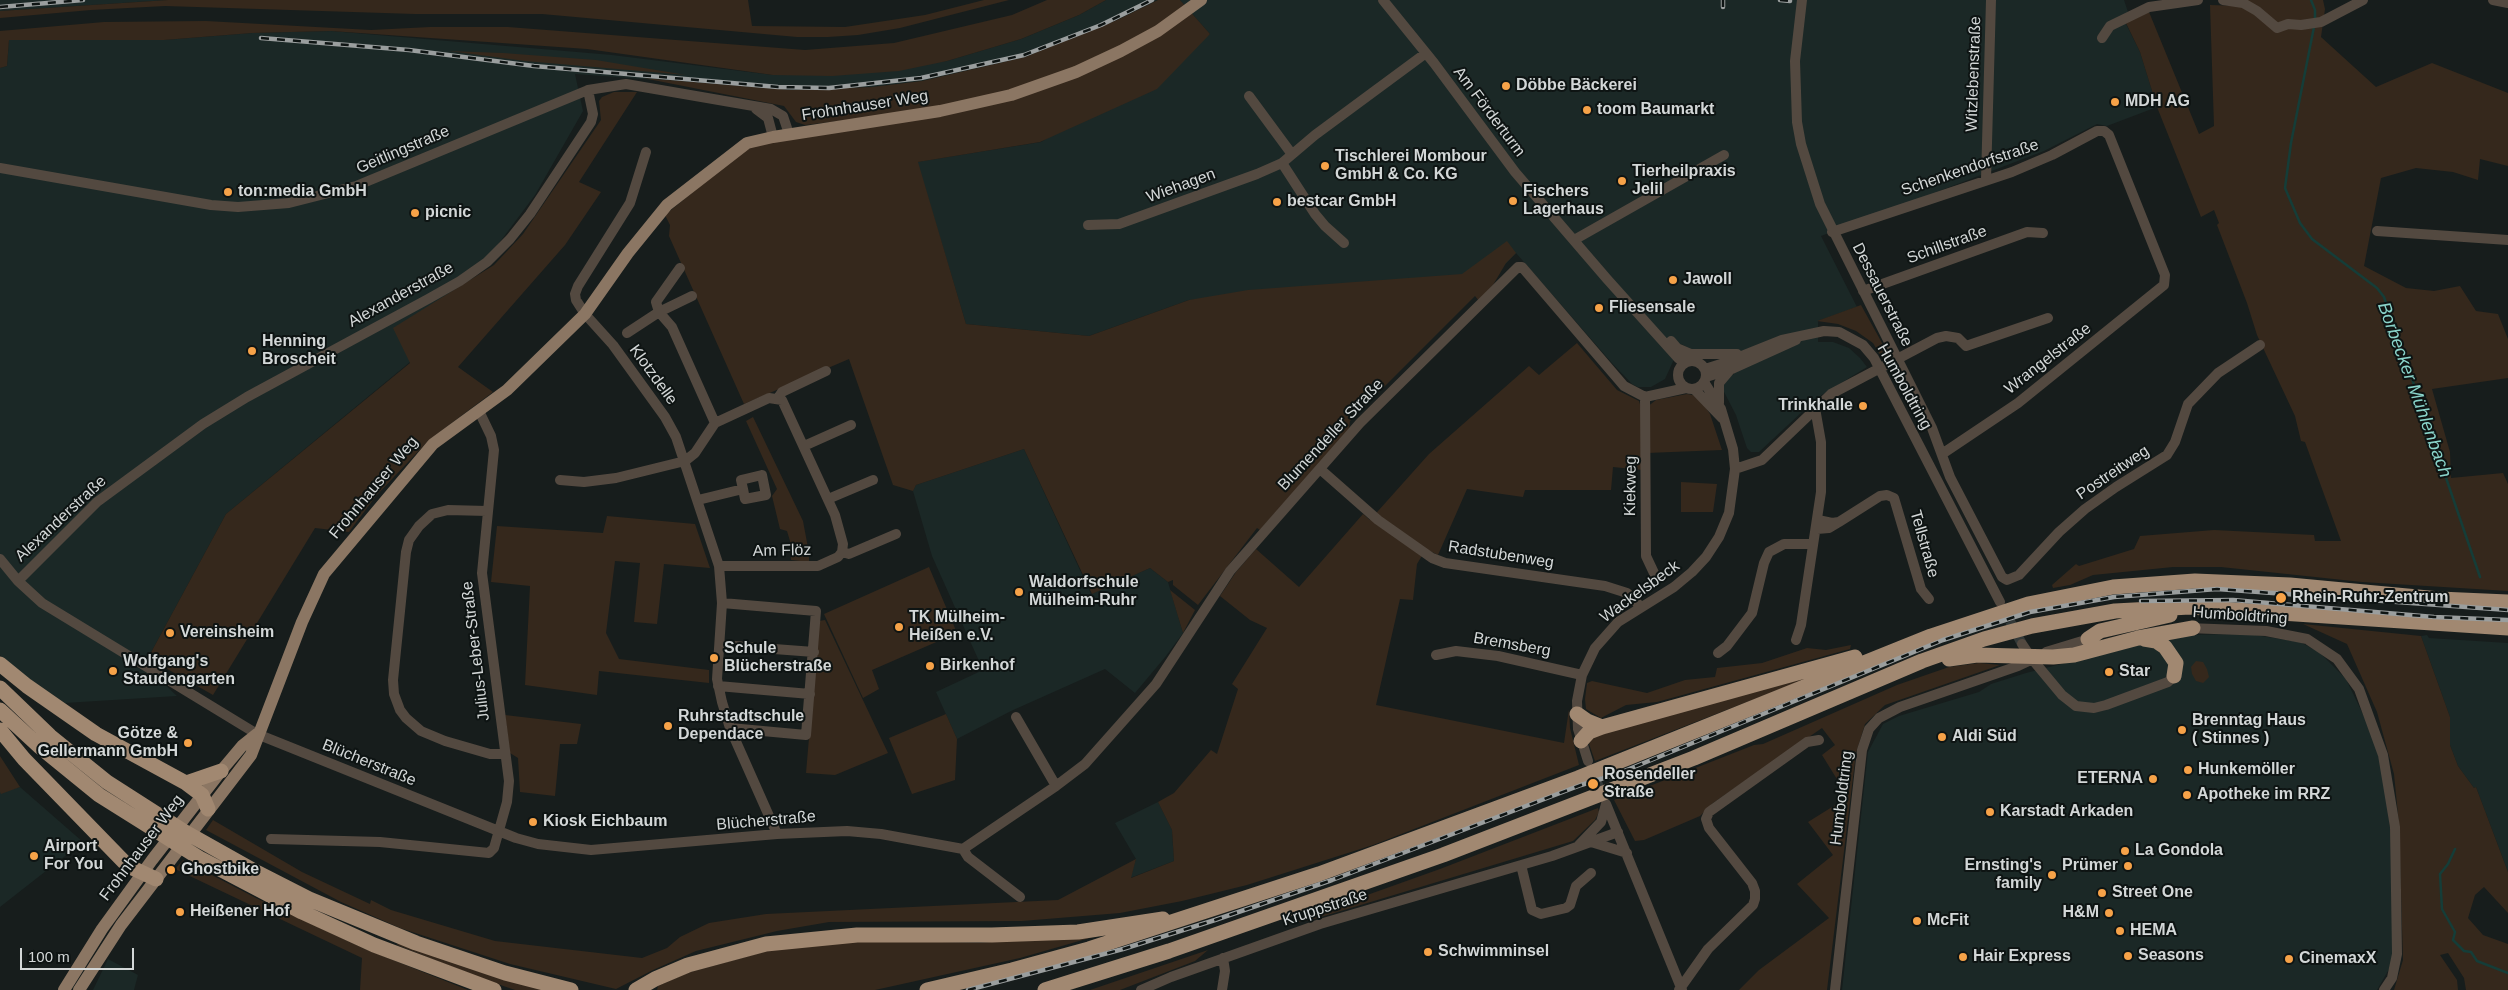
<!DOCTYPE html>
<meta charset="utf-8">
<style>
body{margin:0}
#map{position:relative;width:2508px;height:990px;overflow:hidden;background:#171d1c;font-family:Arial,sans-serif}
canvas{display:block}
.scale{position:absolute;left:20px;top:948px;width:114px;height:22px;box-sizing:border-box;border:2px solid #d3d7d7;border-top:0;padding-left:6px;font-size:15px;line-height:18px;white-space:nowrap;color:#d3d7d7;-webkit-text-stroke:4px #0e1413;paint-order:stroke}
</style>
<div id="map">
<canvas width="2508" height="990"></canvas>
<div class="scale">100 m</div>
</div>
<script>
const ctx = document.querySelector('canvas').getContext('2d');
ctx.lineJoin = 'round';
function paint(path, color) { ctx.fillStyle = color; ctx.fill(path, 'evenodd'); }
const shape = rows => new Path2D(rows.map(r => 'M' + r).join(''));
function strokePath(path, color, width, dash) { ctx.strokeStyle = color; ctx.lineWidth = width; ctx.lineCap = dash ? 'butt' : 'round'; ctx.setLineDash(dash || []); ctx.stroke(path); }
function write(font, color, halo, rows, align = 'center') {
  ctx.font = font + ' Arial,sans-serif'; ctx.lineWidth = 4; ctx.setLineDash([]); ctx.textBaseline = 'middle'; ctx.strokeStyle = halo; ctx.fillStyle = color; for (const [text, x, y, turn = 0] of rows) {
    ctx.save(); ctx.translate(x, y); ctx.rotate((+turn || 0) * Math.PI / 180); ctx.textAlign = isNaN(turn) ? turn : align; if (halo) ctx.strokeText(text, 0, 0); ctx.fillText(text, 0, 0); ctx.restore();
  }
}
paint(shape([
 [0,0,168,0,0,11],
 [1106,0,1157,0,1117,20,1025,57,922,81,872,87,791,90,575,74,583,111,535,195,410,362,226,514,148,658,147,668,177,696,65,703,8,664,0,655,0,68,7,66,9,40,164,40,252,33,331,31,612,55,773,75,947,61,1021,39,1079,15],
 [1180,0,2124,0,2128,12,2122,16,2140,52,2157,107,2107,126,2097,124,2044,151,1821,236,1857,307,1818,321,1818,342,1833,342,1849,348,1860,358,1867,367,1817,398,1759,452,1751,452,1747,448,1736,415,1723,390,1723,385,1727,377,1734,374,1727,350,1691,349,1681,344,1665,379,1651,387,1638,387,1632,384,1611,362,1516,253,1475,296,1189,300,1089,336,966,324,917,162,1041,142,1210,34],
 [1024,449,1091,594,1150,568,1168,582,1183,633,1166,656,1135,693,1105,669,1011,711,957,739,936,692,983,670,932,556,913,491,916,485],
 [2248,634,2300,642,2319,652,2346,679,2373,735,2383,773,2391,834,2393,951,2392,964,2377,990,1842,990,1868,752,1883,724,1899,716,1979,692,1991,684,2026,673,2174,635],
 [2427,635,2429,638,2508,643,2508,872,2476,787,2474,788,2458,766,2450,745,2450,717,2421,636],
 [20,787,83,842,0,907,0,792],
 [1158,802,1172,830,1174,861,1130,878,1136,859,1115,823],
 [108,959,138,975,134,990,93,990]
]), '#1b2826');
paint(shape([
 [168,0,748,0,752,26,845,27,925,15,984,0,1009,0,900,28,858,35,828,37,797,37,542,14,415,14,165,6,91,10,0,18,0,11],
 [1047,0,1106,0,1079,15,1021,39,947,61,899,71,832,76,773,75,587,49,331,31,252,33,164,40,9,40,7,66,0,68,0,31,104,22,206,21,371,30,430,27,508,27,805,50,894,43,1012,15],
 [1158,0,1180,0,1210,34,1157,89,1040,142,918,162,966,324,1089,336,1189,300,1248,290,1462,274,1507,241,1516,253,1506,263,1493,285,1479,301,1475,296,1350,421,1349,430,1260,530,1257,528,1198,605,1173,585,1173,580,1168,582,1150,568,1092,594,1024,449,916,485,913,491,893,485,849,359,744,404,669,236,670,225,665,215,739,154,759,143,856,119,805,125,796,122,784,106,643,78,791,90,872,87,922,81,1025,57,1117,20],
 [2240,0,2323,0,2325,9,2321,37,2376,87,2432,63,2508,93,2508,166,2480,159,2478,180,2453,172,2416,168,2381,178,2364,266,2406,288,2434,291,2460,286,2476,311,2498,314,2508,339,2508,378,2432,389,2450,452,2451,478,2503,473,2508,484,2508,591,2362,582,2221,567,2173,567,2093,575,2070,585,2053,588,2052,585,2076,564,2079,566,2134,549,2140,536,2214,530,2314,535,2315,541,2341,541,2305,442,2301,441,2295,416,2257,335,2247,303,2217,225,2219,223,2214,210,2201,217,2157,107,2140,52,2125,21,2149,12,2199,134,2214,126,2210,5,2240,6],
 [449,51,503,53,596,60,686,75,525,61],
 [614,92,637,92,579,182,601,192,565,245,458,367,493,392,429,440,376,496,349,532,315,528,213,695,148,658,226,514,410,363,393,328,494,265,523,234,601,120,599,101,602,97],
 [1861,305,1887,352,1882,358,1873,343,1856,331,1838,324,1817,321],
 [1577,343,1617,390,1639,401,1642,411,1656,400,1687,394,1693,395,1702,402,1710,414,1722,450,1647,453,1643,470,1613,467,1611,490,1525,490,1523,497,1467,489,1438,555,1426,549,1417,564,1413,600,1400,599,1376,705,1564,743,1569,709,1570,728,1579,765,1373,845,1247,885,1182,901,1120,913,1022,921,829,922,777,931,696,951,653,970,616,989,510,964,400,928,341,902,206,830,213,820,302,872,370,904,371,900,391,910,495,941,642,958,667,948,680,937,709,923,766,914,1058,900,1136,859,1131,878,1174,861,1172,830,1158,802,1174,793,1211,750,1217,754,1238,689,1232,684,1267,628,1250,620,1220,596,1236,572,1256,549,1299,587,1363,514,1370,520,1429,454,1529,366,1539,375],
 [753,417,803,521,809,553,809,562,791,560,790,541,787,531,780,529,772,496,777,489,746,421],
 [1681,482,1717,484,1713,512,1681,512],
 [607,516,695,524,710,568,664,564,657,624,634,622,640,563,615,561,606,633,619,659,709,670,709,683,599,671,597,695,525,685,530,586,491,582,497,526,603,533],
 [929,567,957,633,872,670,879,689,863,698,824,614],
 [1170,590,1195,610,1183,633],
 [825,620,888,753,835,775,806,773,819,621],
 [2303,624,2421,636,2450,717,2450,745,2458,766,2474,788,2476,787,2508,872,2508,913,2484,887,2475,895,2468,918,2483,935,2508,944,2508,990,2466,990,2464,978,2448,953,2440,955,2457,980,2458,990,2394,990,2403,960,2399,824,2394,774,2377,712,2347,644],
 [1851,645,1850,649,1657,702,1626,705,1601,718,1586,709,1585,699,1587,683,1592,681,1647,693,1685,680,1715,677,1717,668,1762,663,1807,648,1826,650],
 [2196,661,2203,662,2207,669,2209,677,2203,683,2196,681,2192,674,2191,667],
 [1979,663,2000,665,1885,705,1865,724,1856,753,1827,990,1739,990,1759,970,1829,918,1797,884,1833,855,1808,822,1848,797,1822,755,1835,745,1822,728,1713,803,1700,816,1644,840,1635,841,1614,800,1754,745,1763,744,1897,685,1949,667],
 [1819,674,1595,761,1589,744,1595,734],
 [946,714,957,739,955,780,912,794,889,738],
 [505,715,581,724,577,744,560,744,555,796,520,792,518,758,510,753],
 [0,756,20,787,1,794,0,792],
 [1598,808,1599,812,1595,820,1573,841,1311,920,1286,924,1440,869],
 [183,860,256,898,363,948,468,990,360,990,362,958,175,869],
 [1114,931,1020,958,875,990,657,990,658,986,687,973,789,945,866,940,980,943],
 [398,943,548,990,515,990,480,978,397,945],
 [1208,950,1195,961,1120,990,1090,990]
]), '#35281c');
strokePath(shape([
 [2311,0,2315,10,2315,19],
 [2314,27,2291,143,2285,188,2300,223,2312,239,2377,288,2384,297,2480,577],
 [2455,849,2448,864,2440,874,2442,909,2455,932,2453,940,2464,951,2471,952,2477,961,2508,973]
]), '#153d38', 2.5);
strokePath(shape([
 [2003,608,2022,644],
 [1591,768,1604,799]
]), '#333938', 10, [10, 5]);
strokePath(shape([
 [1383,0,1434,63,1515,172,1607,279,1678,358,1684,362],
 [1802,0,1795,61,1797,122,1801,144,1820,204,1932,428,1950,477,2002,577,2007,580,2019,575,2059,532,2085,509,2116,487,2167,455,2175,442,2188,404,2218,373,2260,345],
 [2223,0,2243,3,2257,11,2277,28,2288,24,2301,25,2321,22,2363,0],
 [2493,0,2508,3],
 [2102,38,2110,26,2149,7,2198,0],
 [588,90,593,114,591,122,530,214,510,239,487,262,460,281,428,299,247,397,203,424,97,502,18,581,42,603,257,734,516,838,538,844,591,850,777,834,847,831,881,834,963,849],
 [1249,96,1291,153],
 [756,109,768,118,773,137],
 [646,152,630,203,578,286,575,294,576,300,585,314,613,345,665,417,676,437,719,566,722,603,717,679,722,702,730,728,777,834],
 [1282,163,1315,214,1325,226,1344,243],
 [0,168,211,205,238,207,289,203,356,186,588,90,626,84,771,109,783,116,789,134],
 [1986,179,1991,0],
 [1088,225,1119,224,1257,174,1282,163,1315,135,1426,53],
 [2377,231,2508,240],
 [1832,232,2012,172,2052,155,2097,131,2104,131,2109,135,2165,275,2164,285,2018,403,1942,454],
 [1574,240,1724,155],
 [680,268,656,302,659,312,672,327,715,423],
 [1863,291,2027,232,2043,233],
 [627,333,659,312,692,296],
 [1671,341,1677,348,1691,354,1737,354],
 '1678 375a14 14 0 1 1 28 0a14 14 0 1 1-28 0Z',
 [1705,369,1727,362,1782,340,1824,331,1839,332,1863,345,1874,358,2000,602],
 [1706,377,1732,369,1796,340],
 [1694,389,1722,418],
 [1645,397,1646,556,1654,573],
 [778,398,782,392,826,371],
 [1719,403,1719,383,1730,370],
 [804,446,851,425],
 [1320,469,1378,520,1432,558,1445,563,1605,586,1627,593,1641,607],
 [1735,469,1762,460,1831,394,1937,338,1946,336,1958,338,1966,346,2048,318],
 [560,480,584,482,616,478,685,461,695,453,715,423,769,398,782,400,835,515,843,544,842,552,838,557,818,566,719,566],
 [828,499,873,480],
 [698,500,743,489,745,499,766,495,762,475,741,480,743,489],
 [487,511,448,510,432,514,419,526,409,540,406,552,393,680,394,694,400,710,406,718,421,731,445,741,490,754,504,754],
 [1839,522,1880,496,1887,495,1894,498,1921,589,1929,599],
 [1817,529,1829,528,1839,522,1832,523,1818,520],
 [842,552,849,554,896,534],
 [0,559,18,581],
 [722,603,816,611,806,735,730,728],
 [2188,628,2266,631,2307,639,2337,659,2359,689,2383,755,2395,827,2397,954,2392,978,2384,990],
 [1796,640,1801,625,1821,492,1821,442,1815,408],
 [2022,644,2032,659,2062,695,2076,706,2094,708,2106,705,2168,682,2174,676],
 [721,645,814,652],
 [2046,652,2092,638],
 [1718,653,1727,646,1752,613,1764,563,1769,552,1784,544,1813,544],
 [1436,655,1456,651,1498,656,1582,675],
 [718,686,810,694],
 [1016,717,1056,786],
 [1588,761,1578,729,1577,701,1582,675,1595,648,1618,622,1674,587,1692,572,1706,557,1719,537,1729,513,1735,469,1733,449,1721,409,1704,382],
 [1606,804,1682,990],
 [271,839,380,842,489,853,494,848,507,802,509,781,482,573,494,450,491,436,479,411],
 [1591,842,1627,853],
 [1579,845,1601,822,1606,804],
 [963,849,1056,786,1085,764,1156,684,1230,571,1360,423,1518,267,1522,267,1624,386,1645,397,1686,388],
 [963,849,968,857,1020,897],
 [1521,865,1532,910,1541,914,1566,908,1570,905,1576,886,1591,873],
 [1141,990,1171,977,1320,924,1552,856,1618,832],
 [1222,990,1225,971,1223,958],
 [1679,990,1708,949,1753,905,1755,899,1755,891,1752,883,1709,828,1706,819,1709,812,1807,742,1819,740],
 [1835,990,1862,750,1869,729,1879,718,1900,707,2018,666,2033,659]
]), '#534940', 10);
strokePath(shape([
 [64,990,102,929,152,860,221,771,242,746,257,734],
 [79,990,121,925,251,755,302,622,324,574,433,444,507,390,585,314,628,253,667,205,747,143,773,137,940,111,1011,95,1076,72,1121,51,1158,31,1201,0]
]), '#8b7663', 12);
strokePath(shape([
 [2088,639,2100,631,2170,615],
 [2144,639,2156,641,2165,647,2176,663,2174,676],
 [1949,659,1977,655,2053,657,2074,655,2138,638,2193,628],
 [0,664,27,686,96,734,186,783,202,795,208,809],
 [0,688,50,736,107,782,185,832,258,873,309,899,416,943,505,973,571,990],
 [0,710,40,747,99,795,201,859,302,912,374,945,494,990],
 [1577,714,1587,721,1602,727],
 [0,730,24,759,128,866,156,879],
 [1581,741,1589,732,1602,727,1855,657],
 [186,783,221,771],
 [636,990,655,979,688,965,766,944,857,935,992,935,1078,932,1163,919],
 [927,990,1012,970,1089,949,1319,874,1578,778,1931,636,2028,604,2113,587,2195,581,2290,585,2439,599,2508,602],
 [1045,990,1169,951,1443,855,1694,758,1922,661,1984,639,2032,626,2115,611,2190,607,2508,628]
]), '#a18871', 15);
const rail = shape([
 [1780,0,1790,1],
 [0,7,83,0],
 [1723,7,1723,0],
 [261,38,409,50,534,66,778,87,829,88,921,78,1024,55,1101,25,1152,0],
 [2141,601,2233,600,2434,617,2508,620],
 [968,990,1123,949,1215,920,1332,880,1581,785,1617,774,1943,640,2030,612,2114,597,2217,589,2508,610]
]);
strokePath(rail, '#9a9e9e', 4.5);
strokePath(rail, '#0e1413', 2.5, [8]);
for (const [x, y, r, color] of [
 [1506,86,5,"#f6a248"],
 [2115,102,5,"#f6a248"],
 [1587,110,5,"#f6a248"],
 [1325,166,5,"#f6a248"],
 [1622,181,5,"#f6a248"],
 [228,192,5,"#f6a248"],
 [1513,201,5,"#f6a248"],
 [1277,202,5,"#f6a248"],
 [415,213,5,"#f6a248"],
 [1673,280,5,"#f6a248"],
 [1599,308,5,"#f6a248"],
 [252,351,5,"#f6a248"],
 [1863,406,5,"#f6a248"],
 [1019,592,5,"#f6a248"],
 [2281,598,6,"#f6a248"],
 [899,627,5,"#f6a248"],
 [170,633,5,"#f6a248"],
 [714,658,5,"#f6a248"],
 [930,666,5,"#f6a248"],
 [113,671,5,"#f6a248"],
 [2109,672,5,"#f6a248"],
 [668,726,5,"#f6a248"],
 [2182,730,5,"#f6a248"],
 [1942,737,5,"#f6a248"],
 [188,743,5,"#f6a248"],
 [2188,770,5,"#f6a248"],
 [2153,779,5,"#f6a248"],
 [1593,784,6,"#f6a248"],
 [2187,795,5,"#f6a248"],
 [1990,812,5,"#f6a248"],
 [533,822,5,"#f6a248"],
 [2125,851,5,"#f6a248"],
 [34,856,5,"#f6a248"],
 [2128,866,5,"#f6a248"],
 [171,870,5,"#f6a248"],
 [2052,875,5,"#f6a248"],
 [2102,893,5,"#f6a248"],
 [180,912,5,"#f6a248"],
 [2109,913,5,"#f6a248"],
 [1917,921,5,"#f6a248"],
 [2120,931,5,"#f6a248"],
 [1428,952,5,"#f6a248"],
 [2128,956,5,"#f6a248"],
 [1963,957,5,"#f6a248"],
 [2289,959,5,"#f6a248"]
]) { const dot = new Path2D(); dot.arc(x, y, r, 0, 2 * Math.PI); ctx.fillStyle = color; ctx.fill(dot); strokePath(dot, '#0e1413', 2); }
write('16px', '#d3d7d7', '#0e1413', [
 ["Witzlebenstraße",1974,74,-88],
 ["Frohnhauser Weg",865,106,-9],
 ["Am Förderturm",1489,112,53],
 ["Geitlingstraße",403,150,-23],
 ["Schenkendorfstraße",1970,168,-19],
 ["Wiehagen",1181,186,-20],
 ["Schillstraße",1947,245,-20],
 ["Alexanderstraße",401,295,-29],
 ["Dessauerstraße",1882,295,63],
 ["Wrangelstraße",2048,359,-38],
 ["Klotzdelle",653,375,54],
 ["Humboldtring",1904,387,61],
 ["Blumendeller Straße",1331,435,-47],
 ["Postreitweg",2113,473,-34],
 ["Kiekweg",1631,486,-89],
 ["Frohnhauser Weg",374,488,-50],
 ["Alexanderstraße",61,519,-43],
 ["Tellstraße",1924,544,74],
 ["Am Flöz",782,551,-1],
 ["Radstubenweg",1501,555,9],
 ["Wackelsbeck",1640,592,-36],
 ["Humboldtring",2240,616,4],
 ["Bremsberg",1512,645,10],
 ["Julius-Leber-Straße",476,651,-97],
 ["Blücherstraße",369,763,22],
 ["Humboldtring",1842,798,-83],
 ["Blücherstraße",766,821,-5],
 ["Frohnhauser Weg",142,848,-53],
 ["Kruppstraße",1325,908,-18]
]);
write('bold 16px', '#d3d7d7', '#0e1413', [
 ["Döbbe Bäckerei",1516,86],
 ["MDH AG",2125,102],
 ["toom Baumarkt",1597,110],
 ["Tischlerei Mombour",1335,157],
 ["GmbH & Co. KG",1335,175],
 ["Tierheilpraxis",1632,172],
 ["Jelil",1632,190],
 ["ton:media GmbH",238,192],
 ["Fischers",1523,192],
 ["Lagerhaus",1523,210],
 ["bestcar GmbH",1287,202],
 ["picnic",425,213],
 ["Jawoll",1683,280],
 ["Fliesensale",1609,308],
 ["Henning",262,342],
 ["Broscheit",262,360],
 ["Trinkhalle",1853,406,"right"],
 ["Waldorfschule",1029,583],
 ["Mülheim-Ruhr",1029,601],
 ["Rhein-Ruhr-Zentrum",2292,598],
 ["TK Mülheim-",909,618],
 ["Heißen e.V.",909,636],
 ["Vereinsheim",180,633],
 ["Schule",724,649],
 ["Blücherstraße",724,667],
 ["Wolfgang's",123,662],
 ["Staudengarten",123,680],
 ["Birkenhof",940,666],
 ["Star",2119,672],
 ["Ruhrstadtschule",678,717],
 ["Dependace",678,735],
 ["Brenntag Haus",2192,721],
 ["( Stinnes )",2192,739],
 ["Götze &",178,734,"right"],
 ["Gellermann GmbH",178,752,"right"],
 ["Aldi Süd",1952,737],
 ["Hunkemöller",2198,770],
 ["Rosendeller",1604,775],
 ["Straße",1604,793],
 ["ETERNA",2143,779,"right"],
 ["Apotheke im RRZ",2197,795],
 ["Karstadt Arkaden",2000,812],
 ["Kiosk Eichbaum",543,822],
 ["Airport",44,847],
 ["For You",44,865],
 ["La Gondola",2135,851],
 ["Ernsting's",2042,866,"right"],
 ["family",2042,884,"right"],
 ["Prümer",2118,866,"right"],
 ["Ghostbike",181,870],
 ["Street One",2112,893],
 ["Heißener Hof",190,912],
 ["H&M",2099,913,"right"],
 ["McFit",1927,921],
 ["HEMA",2130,931],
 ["Schwimminsel",1438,952],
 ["Seasons",2138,956],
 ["Hair Express",1973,957],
 ["CinemaxX",2299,959]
], 'left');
write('italic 18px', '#8ad4ca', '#0e1413', [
 ["Borbecker Mühlenbach",2414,390,70]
]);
</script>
